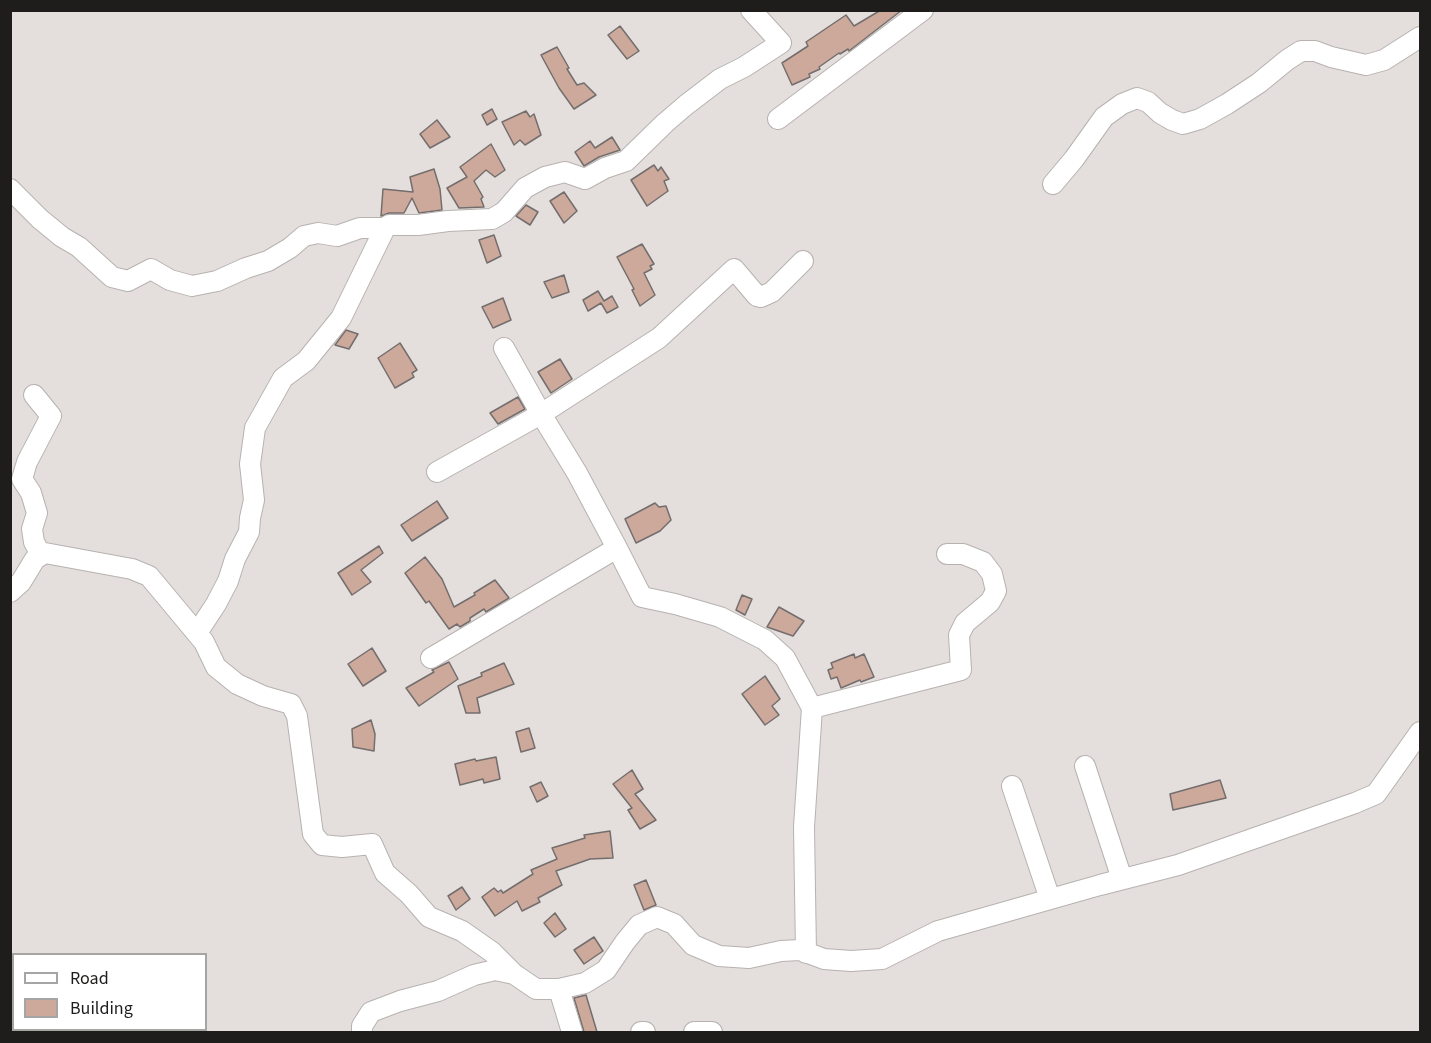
<!DOCTYPE html>
<style>
body{margin:0}
#map{position:relative;width:1431px;height:1043px;overflow:hidden;background:#e4dfdd;font-family:"Source Sans 3",sans-serif}
canvas{display:block}
.frame{position:absolute;inset:0;border:12px solid #1f1d1c;pointer-events:none}
.legend{position:absolute;left:12px;top:953px;width:195px;height:78px;box-sizing:border-box;background:#fff;border:2px solid #a5a5a4;margin:0;padding:8px 10px;list-style:none;font-size:18px;color:#1f1d1c}
.legend li{display:flex;align-items:center;gap:12px;height:30px}
.legend b{width:30px;border:2px solid #a5a5a4}
</style>
<div id="map">
<canvas width="1431" height="1043"></canvas>
<div class="frame"></div>
<ul class="legend">
<li><b style="height:8px;background:#fff"></b>Road</li>
<li><b style="height:16px;background:#cca99b"></b>Building</li>
</ul>
</div>
<script>
const ctx = document.querySelector('canvas').getContext('2d');
ctx.lineJoin = 'round';
function paint(path, color) { ctx.fillStyle = color; ctx.fill(path, 'evenodd'); }
const shape = rows => new Path2D(rows.map(r => 'M' + r).join(''));
function strokePath(path, color, width, dash) { ctx.strokeStyle = color; ctx.lineWidth = width; ctx.lineCap = dash ? 'butt' : 'round'; ctx.setLineDash(dash || []); ctx.stroke(path); }
const building = shape([
 [881,10,902,10,849,51,848,49,840,54,839,53,819,67,820,69,809,74,810,77,792,85,782,63,808,46,806,42,846,15,854,26,881,10],
 [620,26,639,51,627,59,608,35,620,26],
 [557,47,569,68,567,69,577,85,584,83,596,95,574,109,559,88,541,55,557,47],
 [492,109,497,119,487,125,482,115,492,109],
 [526,111,530,117,534,114,541,135,525,145,520,140,514,145,502,122,526,111],
 [437,120,450,137,430,148,420,134,437,120],
 [612,137,620,150,599,157,584,166,575,152,590,141,595,148,612,137],
 [491,144,505,170,495,177,486,170,474,181,483,197,481,199,484,207,459,208,447,188,467,177,460,167,491,144],
 [654,165,658,171,661,167,669,179,664,181,668,191,647,206,631,180,654,165],
 [434,169,440,189,442,210,419,213,412,198,404,213,389,213,381,216,383,189,413,192,410,177,434,169],
 [564,192,577,211,564,223,550,201,564,192],
 [526,205,538,212,530,225,516,216,526,205],
 [494,235,501,256,487,263,479,240,494,235],
 [642,244,654,264,650,266,652,269,644,273,655,295,640,306,632,290,634,289,617,257,642,244],
 [564,275,569,292,552,298,544,282,564,275],
 [598,291,604,301,612,296,618,307,607,313,601,303,588,311,583,300,598,291],
 [503,298,511,320,493,328,482,307,503,298],
 [346,330,358,334,349,349,335,345,346,330],
 [400,343,417,370,412,373,414,377,395,388,378,358,400,343],
 [560,359,572,379,551,393,538,372,560,359],
 [518,397,525,409,498,424,490,413,518,397],
 [437,501,448,518,412,541,401,525,437,501],
 [655,503,659,507,666,506,671,520,660,531,636,543,625,519,655,503],
 [379,546,383,553,361,570,371,582,352,595,338,573,379,546],
 [425,557,442,579,454,607,475,595,474,593,495,580,509,598,486,612,484,609,470,618,470,621,460,627,457,624,449,629,429,601,426,603,405,573,425,557],
 [742,595,752,599,745,615,736,610,742,595],
 [779,607,804,621,793,636,767,627,779,607],
 [372,648,386,671,363,686,348,664,372,648],
 [854,654,855,658,864,654,874,677,861,682,860,680,841,688,837,677,831,679,828,670,833,668,831,663,854,654],
 [449,662,458,679,419,706,406,688,434,672,432,670,449,662],
 [504,663,514,684,477,698,480,713,466,713,458,686,482,676,481,673,504,663],
 [765,676,780,699,772,706,779,715,765,725,742,694,765,676],
 [371,720,375,734,374,751,353,747,352,729,371,720],
 [529,728,535,748,521,752,516,732,529,728],
 [496,757,500,779,484,783,483,779,460,785,455,764,475,759,476,761,496,757],
 [632,770,643,789,635,794,656,820,640,829,628,810,632,808,613,784,632,770],
 [1220,780,1226,798,1173,810,1170,794,1220,780],
 [541,782,548,796,537,802,530,787,541,782],
 [610,831,613,858,590,859,556,871,562,885,538,898,540,902,522,911,517,901,495,916,482,897,494,888,498,892,501,890,503,893,533,874,531,870,557,859,552,848,585,838,584,835,610,831],
 [646,880,656,905,644,910,634,885,646,880],
 [462,887,470,899,456,910,448,896,462,887],
 [555,913,566,929,555,937,544,923,555,913],
 [594,937,603,951,584,964,574,950,594,937],
 [586,995,597,1032,584,1032,574,998,586,995]
]);
paint(building, '#cca99b');
strokePath(building, '#736e6d', 1.5);
const minor = shape([
 [778,119,923,10],
 [1053,184,1074,159,1104,117,1122,104,1137,98,1148,102,1160,113,1172,120,1183,124,1200,119,1227,104,1259,83,1287,60,1301,51,1315,51,1331,57,1366,65,1384,60,1420,37],
 [10,189,40,219,62,237,79,247,112,277,128,281,151,269,170,280,192,286,217,281,246,268,268,261,290,248,304,236,318,233,337,236,360,228,385,228,389,225,418,225,448,221,492,219,504,212,525,188,545,177,565,172,585,179,605,168,626,161,665,123,686,105,720,79,744,67,781,43,751,10],
 [34,395,51,416,27,462,22,479,31,493,37,513,32,529,34,542,41,555],
 [437,472,541,414,659,338,734,269,757,296,761,297,772,292,803,261],
 [617,548,642,597,675,604,720,617,765,640,785,658,812,708],
 [10,592,21,582,35,559,45,553,132,569,149,576,204,642,216,667,237,684,263,696,291,704,297,716,313,834,322,845,342,847,372,844,385,873,409,894,429,917,462,931,492,952,514,974],
 [197,633,216,604,228,581,235,559,249,532,250,518,254,500,250,464,255,428,283,378,306,361,341,318,385,228],
 [431,658,617,548,577,473,541,414,504,348],
 [1085,766,1122,879],
 [1012,786,1050,899],
 [806,953,804,827,812,708,961,670,959,635,965,623,990,602,996,591,992,574,983,562,963,554,947,554],
 [559,989,572,1032],
 [362,1032,362,1026,371,1012,400,1001,438,991,474,975,495,970,514,974,536,989,559,989,585,983,606,970,625,942,639,925,657,917,674,924,693,945,719,956,749,958,781,951,800,950,824,959,851,961,882,959,938,931,1100,885,1178,865,1355,803,1376,794,1420,732],
 [641,1032,645,1032],
 [694,1032,712,1032]
]);
strokePath(minor, '#b7b2b0', 22);
strokePath(minor, '#fff', 20);
</script>
